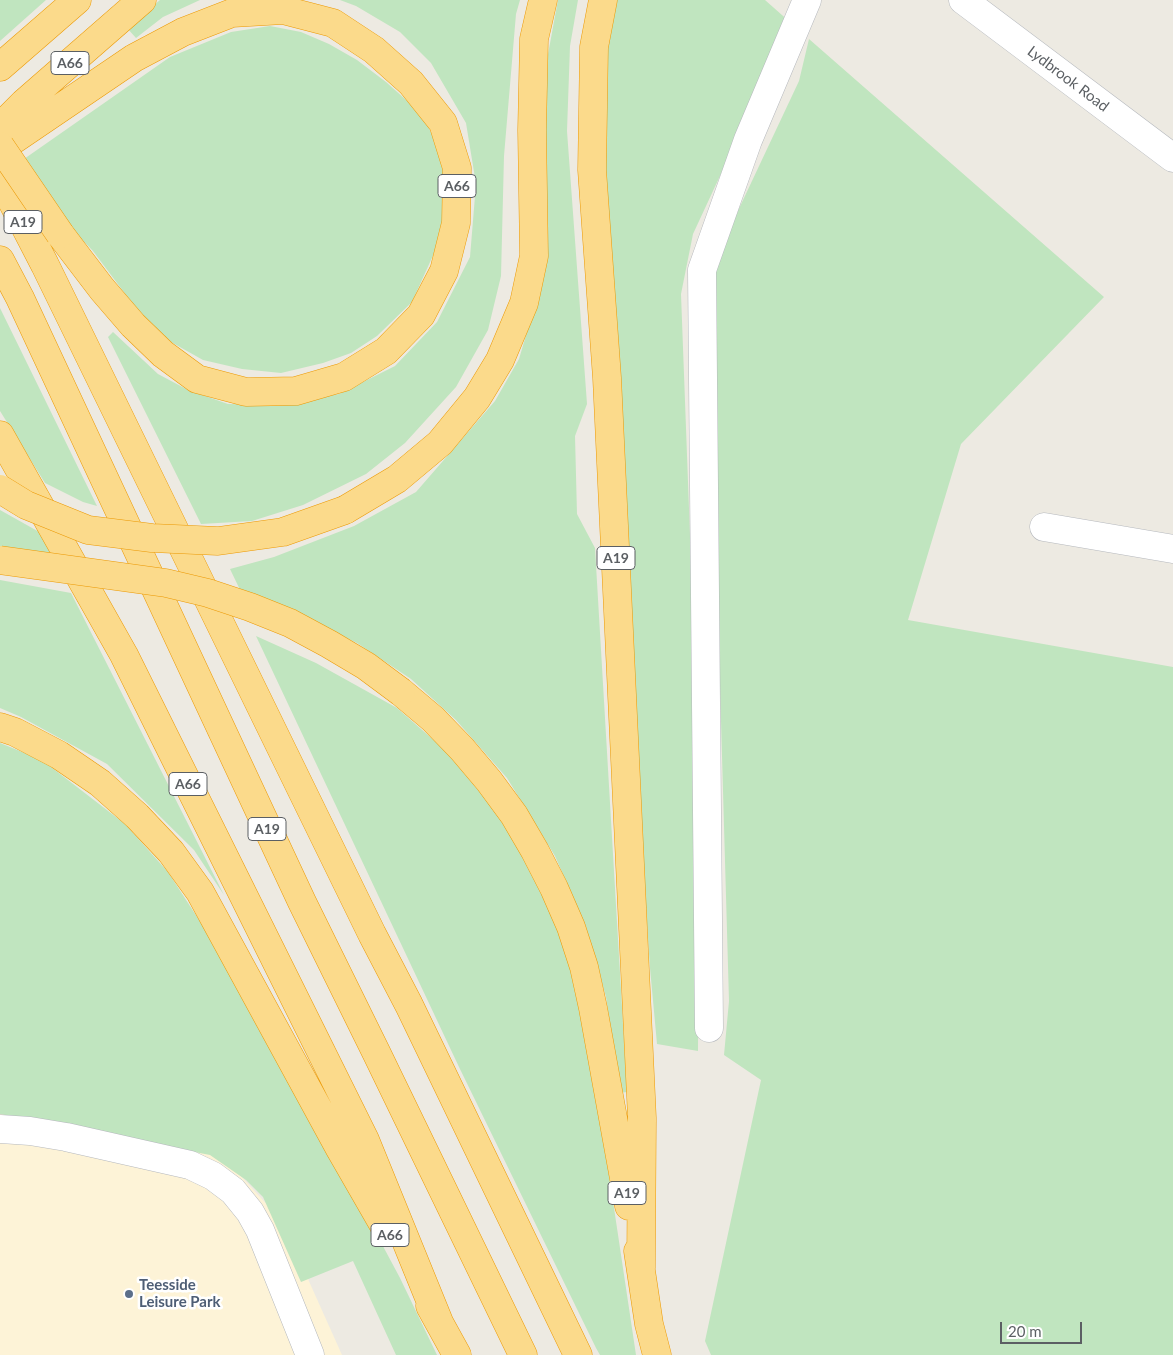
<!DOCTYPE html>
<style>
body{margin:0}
#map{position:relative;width:1173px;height:1355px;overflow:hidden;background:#edeae2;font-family:Lato,sans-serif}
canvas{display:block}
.scale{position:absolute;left:1000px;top:1322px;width:82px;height:22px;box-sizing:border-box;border:2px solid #5b5f63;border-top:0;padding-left:6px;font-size:15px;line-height:18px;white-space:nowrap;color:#5b5f63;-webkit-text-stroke:4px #fff;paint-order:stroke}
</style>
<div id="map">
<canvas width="1173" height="1355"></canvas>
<div class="scale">20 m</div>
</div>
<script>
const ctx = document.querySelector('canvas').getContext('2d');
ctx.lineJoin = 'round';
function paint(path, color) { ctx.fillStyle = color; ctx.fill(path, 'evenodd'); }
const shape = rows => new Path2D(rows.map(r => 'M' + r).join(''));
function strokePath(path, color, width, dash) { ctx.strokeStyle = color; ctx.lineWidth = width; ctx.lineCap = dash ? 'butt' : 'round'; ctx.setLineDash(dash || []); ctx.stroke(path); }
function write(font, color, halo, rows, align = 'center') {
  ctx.font = font + ' Lato,sans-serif'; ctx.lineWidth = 5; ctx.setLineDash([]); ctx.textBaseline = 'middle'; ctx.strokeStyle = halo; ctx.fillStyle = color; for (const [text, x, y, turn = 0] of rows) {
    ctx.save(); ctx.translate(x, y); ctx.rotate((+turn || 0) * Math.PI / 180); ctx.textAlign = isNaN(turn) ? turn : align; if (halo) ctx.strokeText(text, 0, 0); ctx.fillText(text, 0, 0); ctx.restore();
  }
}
paint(shape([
 [0,1103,217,1150,282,1221,342,1355,0,1355]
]), '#fdf3d7');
paint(shape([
 [0,0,46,0,0,41],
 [160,0,200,0,163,17,136,38,127,28],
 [340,0,520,0,516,14,504,156,501,276,488,330,456,387,405,443,366,474,303,505,252,521,201,524,108,337,113,332,158,374,188,390,228,404,273,405,339,394,395,366,437,322,470,257,476,184,466,123,431,63,400,32,356,6],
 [558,0,578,0,570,46,567,131,587,404,575,436,577,514,595,548,627,1092,620,1093,606,997,586,927,555,856,507,778,456,720,411,679,357,643,301,616,243,596,230,569,274,557,354,526,416,492,495,401,519,359,540,288,546,65],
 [616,0,765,0,791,23,693,234,681,294,699,777,698,1051,657,1044,650,968,604,269,606,43],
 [270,26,301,32,329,44,357,60,386,82,423,115,443,159,446,201,440,240,412,302,377,336,351,353,323,363,281,373,242,369,203,360,171,342,138,311,93,251,70,227,24,159,170,57,231,32],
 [809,39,1104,297,961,444,908,620,1173,667,1173,1355,711,1355,705,1341,761,1080,724,1055,729,1001,709,301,720,249,799,81],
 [0,308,97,506,83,502,45,483,0,411],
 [0,510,50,538,55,555,0,547],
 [0,580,71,593,224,895,194,850,107,764,21,717,0,708],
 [256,636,316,663,397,708,445,750,502,819,535,878,564,941,592,1061,636,1355,600,1355,596,1348,459,1067],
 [0,743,42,760,125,824,168,872,254,1005,400,1278,437,1355,396,1355,353,1261,301,1282,263,1197,246,1180,210,1155,0,1114]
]), '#c0e5bf');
const minor = shape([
 [963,0,1173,158],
 [1044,527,1173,549],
 [709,1028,702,270,748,140,807,0],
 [0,1129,30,1131,66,1137,190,1165,213,1176,233,1191,250,1212,260,1230,310,1355]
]);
const highway = shape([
 [603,0,594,47,592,170,607,378,642,1118,641,1268],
 [0,67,77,0],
 [0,127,24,103,142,0],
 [0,149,134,58,183,32,232,13,283,10,333,23,374,50,411,83,443,123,457,168,456,223,444,271,421,315,386,351,344,377,296,391,246,392,197,379,163,354,133,325,102,289,60,234],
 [0,178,45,265,372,934,409,1005,578,1355],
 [0,260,20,298,302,902,376,1052,523,1355],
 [0,435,124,655,365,1140,439,1322],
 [345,510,397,479,440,443,477,398,500,360,524,303,534,256,532,130,534,39,543,0],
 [401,692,433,719,462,749,489,781,514,815,535,851,554,888,571,927,584,967,593,1008,629,1206],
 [0,727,15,732,59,755,100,783,137,816,171,852,200,892,340,1149,386,1229],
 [638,1251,649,1324,657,1355],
 [430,1306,457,1355]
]);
strokePath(minor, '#b5b8bd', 29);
strokePath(highway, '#ec9904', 29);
strokePath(minor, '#fff', 28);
strokePath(highway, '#fbda8b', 28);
const highwayBridge = shape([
 [0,146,60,234],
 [0,489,26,505,88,530,152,538,218,541,283,532,345,510],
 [0,560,166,583,208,593,250,607,290,623,329,644,366,666,401,692]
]);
strokePath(highwayBridge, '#ec9904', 29, []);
strokePath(highwayBridge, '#fbda8b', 28);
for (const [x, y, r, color] of [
 [129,1294,5,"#5c6f8a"]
]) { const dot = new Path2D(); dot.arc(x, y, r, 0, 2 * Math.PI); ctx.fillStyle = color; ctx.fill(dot); strokePath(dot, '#fff', 2); }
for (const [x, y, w] of [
 [70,63,38],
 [457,186,38],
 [23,222,38],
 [616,558,38],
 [188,784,38],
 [267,829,38],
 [627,1193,38],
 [390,1235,38]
]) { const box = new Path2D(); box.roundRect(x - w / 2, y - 11.5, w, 23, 4); ctx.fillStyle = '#fff'; ctx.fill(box); strokePath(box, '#5b5f63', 1); }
write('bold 14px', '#5b5f63', null, [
 ["A66",70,63],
 ["A66",457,186],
 ["A19",23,222],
 ["A19",616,558],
 ["A66",188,784],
 ["A19",267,829],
 ["A19",627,1193],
 ["A66",390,1235]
]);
write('15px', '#5b5f63', '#fff', [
 ["Lydbrook Road",1068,79,37]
]);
write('bold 15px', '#4e5e75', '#fff', [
 ["Teesside",139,1285],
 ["Leisure Park",139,1302]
], 'left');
</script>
